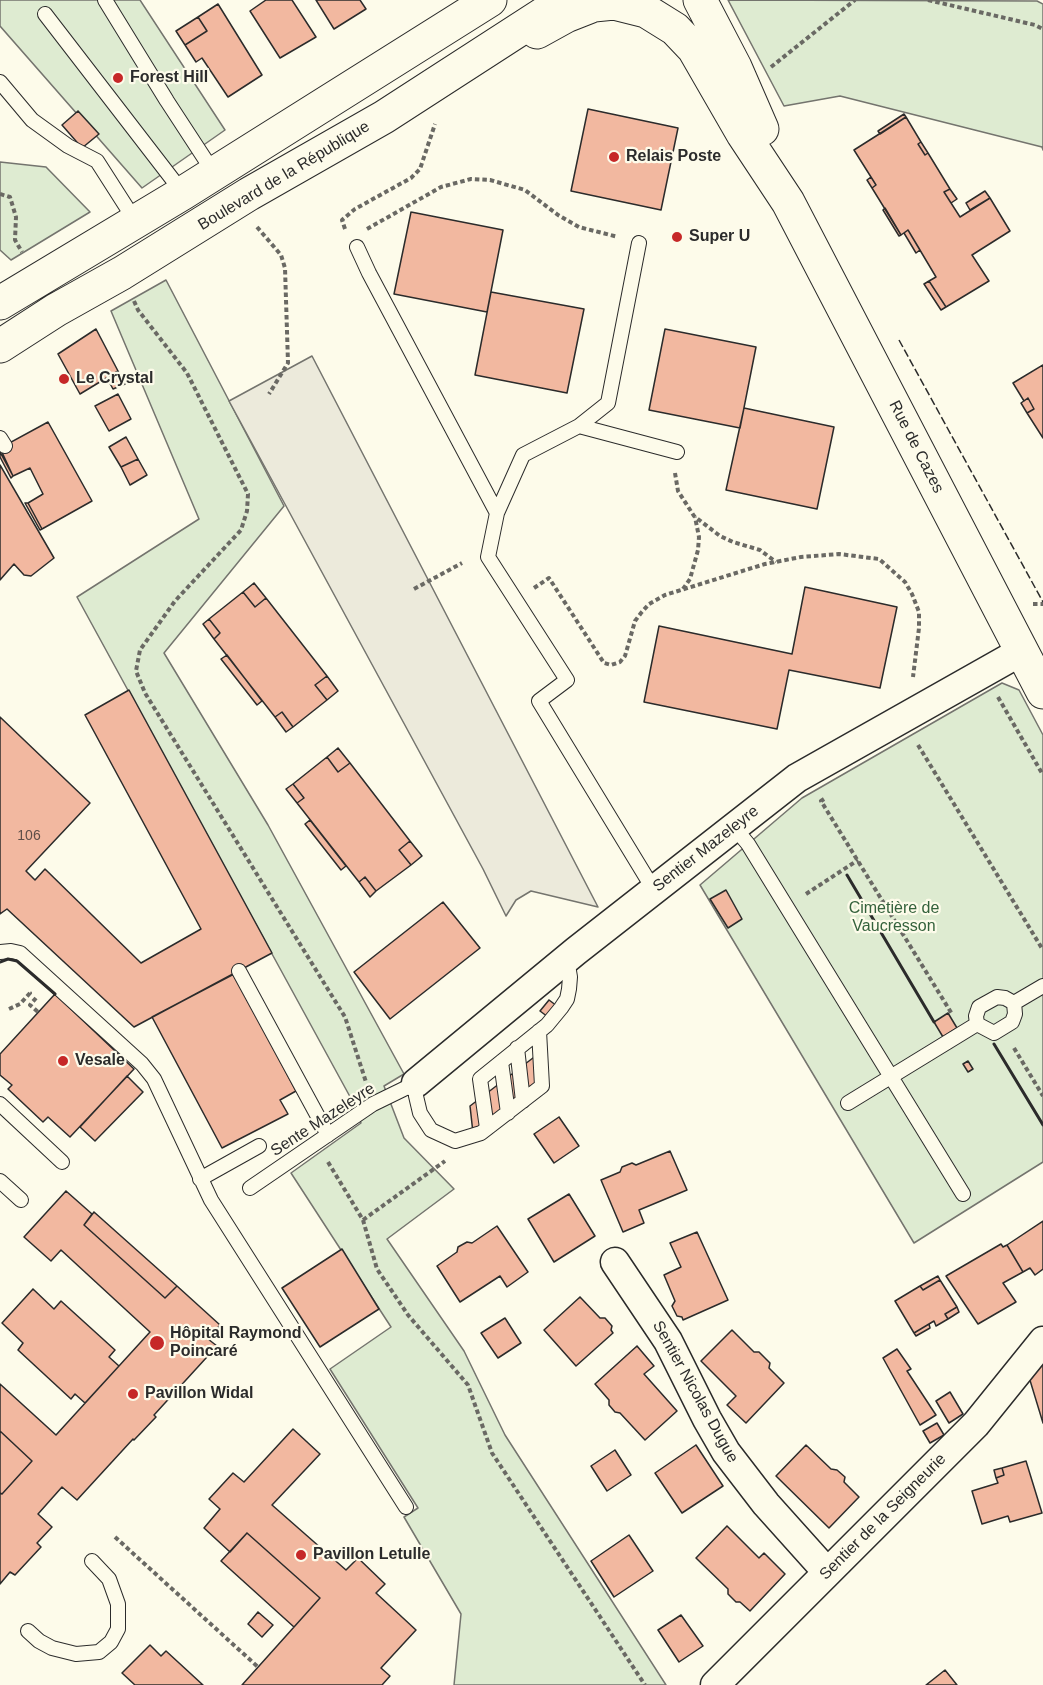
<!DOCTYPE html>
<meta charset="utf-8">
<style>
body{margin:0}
canvas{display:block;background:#fdfbea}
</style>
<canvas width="1043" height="1685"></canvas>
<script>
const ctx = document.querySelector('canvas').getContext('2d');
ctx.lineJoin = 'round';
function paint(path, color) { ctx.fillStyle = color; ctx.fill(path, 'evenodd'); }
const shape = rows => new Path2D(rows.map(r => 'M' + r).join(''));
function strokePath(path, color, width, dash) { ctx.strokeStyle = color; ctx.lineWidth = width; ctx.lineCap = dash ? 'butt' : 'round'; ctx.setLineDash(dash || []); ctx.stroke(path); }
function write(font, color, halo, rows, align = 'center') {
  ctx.font = font + ' Arial,sans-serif'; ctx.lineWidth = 4.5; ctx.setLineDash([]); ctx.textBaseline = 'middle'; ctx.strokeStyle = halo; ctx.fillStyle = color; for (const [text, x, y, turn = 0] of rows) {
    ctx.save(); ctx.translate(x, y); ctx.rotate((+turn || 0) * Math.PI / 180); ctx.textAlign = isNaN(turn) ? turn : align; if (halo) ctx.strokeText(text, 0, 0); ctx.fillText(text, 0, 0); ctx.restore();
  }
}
const green = shape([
 [0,0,140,0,225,130,142,188,0,26,0,0],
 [728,0,1037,1,1043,4,1043,150,1042,147,840,96,784,106,728,0],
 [0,162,46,167,90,212,11,260,0,250,0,162],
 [166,280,284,506,164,653,268,825,404,1074,384,1086,404,1138,454,1189,387,1239,464,1351,505,1435,666,1685,454,1685,461,1614,404,1517,418,1508,330,1369,391,1327,291,1173,361,1123,354,1104,77,597,199,519,111,311,166,280],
 [1002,683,1019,690,1043,735,1043,1162,914,1243,700,885,802,798,1002,683]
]);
paint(green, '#deebd1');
strokePath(green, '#74746e', 1.5);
const parking = shape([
 [312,356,598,907,531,891,516,900,506,916,483,869,229,401,312,356]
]);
paint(parking, '#eceadb');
strokePath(parking, '#74746e', 1.5);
const building = shape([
 [266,0,292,0,316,37,280,58,250,11,266,0],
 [316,0,360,0,366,9,334,29,316,0],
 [218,4,262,75,228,97,202,58,196,62,185,45,207,31,198,17,218,4],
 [198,17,207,31,185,45,176,31,198,17],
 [588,109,678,128,661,210,571,191,588,109],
 [78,111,99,134,82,148,62,125,78,111],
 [904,114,906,117,880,134,878,131,904,114],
 [906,117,921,142,918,144,925,155,928,153,950,189,944,192,960,217,990,198,1010,231,972,255,989,281,946,307,929,281,936,277,908,230,901,235,872,188,876,185,854,150,906,117],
 [921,142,928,153,925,155,918,144,921,142],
 [871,177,876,185,872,188,867,180,871,177],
 [950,189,957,199,951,203,944,192,950,189],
 [985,191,990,198,970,210,966,203,985,191],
 [885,208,901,235,899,236,883,210,885,208],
 [411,212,503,230,487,312,394,294,411,212],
 [908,230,920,250,916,253,904,233,908,230],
 [929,281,946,307,941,310,924,284,929,281],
 [491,292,584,309,567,393,475,375,491,292],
 [96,329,118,371,80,394,58,354,96,329],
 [665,329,756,347,740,428,649,410,665,329],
 [1043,365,1043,438,1027,413,1034,409,1028,398,1024,401,1013,383,1043,365],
 [118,371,125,384,113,389,107,378,118,371],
 [118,394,131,419,109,431,95,406,118,394],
 [1028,398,1034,409,1027,413,1021,403,1028,398],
 [744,408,834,427,817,509,726,490,744,408],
 [48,422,92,501,42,529,28,503,43,494,30,468,13,476,0,448,48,422],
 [126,437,138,459,121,467,109,447,126,437],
 [0,452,13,476,11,478,0,457,0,452],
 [138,459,147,475,130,485,121,467,138,459],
 [0,465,54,558,31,576,24,575,14,564,0,580,0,465],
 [25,503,28,503,42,529,40,530,25,503],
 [254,583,266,598,255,607,243,592,254,583],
 [805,587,897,607,880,688,789,670,777,729,644,702,659,626,792,654,805,587],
 [243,592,255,607,266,598,327,676,315,685,327,700,293,727,282,712,275,717,214,639,220,633,209,619,243,592],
 [209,619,220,633,214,639,203,624,209,619],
 [227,655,262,701,257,705,221,659,227,655],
 [327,676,338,691,327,700,315,685,327,676],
 [129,690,272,953,134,1027,7,909,0,914,0,717,90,803,26,871,35,880,45,869,141,963,201,929,85,715,129,690],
 [282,712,293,727,286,732,275,717,282,712],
 [338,748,350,763,338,772,327,757,338,748],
 [327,757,338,772,350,763,410,841,399,850,411,865,376,891,365,877,359,882,297,803,304,798,293,784,327,757],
 [293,784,304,798,297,803,286,789,293,784],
 [310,820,346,866,341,870,305,824,310,820],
 [410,841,422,856,411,865,399,850,410,841],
 [365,877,376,891,370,897,359,882,365,877],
 [726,890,742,919,728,928,710,899,726,890],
 [443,902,480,948,390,1019,354,972,443,902],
 [234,974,296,1091,280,1100,288,1114,222,1148,152,1017,234,974],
 [55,994,134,1069,70,1137,48,1117,43,1122,8,1089,12,1085,0,1075,0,1054,55,994],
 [549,1000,557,1006,548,1017,540,1011,549,1000],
 [948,1013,957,1028,943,1037,934,1022,948,1013],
 [546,1048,548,1075,473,1133,470,1106,546,1048],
 [968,1061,973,1069,968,1072,963,1064,968,1061],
 [127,1076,143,1092,95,1141,80,1127,127,1076],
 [559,1117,579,1146,554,1163,534,1134,559,1117],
 [670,1151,687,1190,639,1210,644,1223,623,1232,601,1180,620,1172,622,1167,632,1163,636,1165,670,1151],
 [66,1191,92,1214,84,1225,165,1298,177,1286,220,1325,208,1339,217,1346,154,1415,156,1417,134,1440,133,1439,77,1500,62,1487,38,1514,52,1527,37,1543,41,1547,15,1575,10,1572,0,1584,0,1493,2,1494,32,1461,0,1431,0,1384,56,1435,150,1332,61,1250,51,1261,24,1237,66,1191],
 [569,1194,595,1236,554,1262,528,1219,569,1194],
 [94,1212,177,1286,165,1298,84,1225,94,1212],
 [1043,1221,1043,1269,1035,1275,1030,1268,1023,1272,1007,1245,1043,1221],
 [497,1226,528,1272,507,1287,500,1276,460,1302,437,1266,457,1252,458,1247,467,1242,472,1243,497,1226],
 [697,1232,728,1300,683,1320,682,1317,677,1316,672,1306,675,1301,664,1275,681,1267,670,1243,697,1232],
 [1001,1244,1003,1247,1007,1245,1023,1272,1003,1283,1016,1302,978,1324,946,1276,1001,1244],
 [342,1249,379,1309,320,1347,282,1288,342,1249],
 [938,1276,940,1280,923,1290,920,1286,938,1276],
 [940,1280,957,1307,945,1314,948,1319,936,1326,934,1321,914,1333,895,1301,920,1286,923,1290,940,1280],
 [33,1289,54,1309,61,1301,115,1350,109,1357,119,1366,85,1403,75,1394,71,1399,18,1350,23,1343,2,1323,33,1289],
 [580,1297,600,1318,605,1318,612,1326,611,1330,613,1333,576,1366,544,1330,580,1297],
 [957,1307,959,1312,948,1319,945,1314,957,1307],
 [505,1318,521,1343,498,1358,481,1333,505,1318],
 [929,1324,930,1328,916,1336,914,1333,929,1324],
 [732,1330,754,1352,759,1352,770,1363,769,1368,784,1383,746,1423,727,1405,736,1396,701,1361,732,1330],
 [637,1346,654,1366,644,1374,677,1411,645,1440,620,1413,615,1412,609,1405,609,1400,595,1384,637,1346],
 [897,1349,911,1369,907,1371,936,1415,920,1425,883,1358,897,1349],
 [1043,1362,1043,1423,1029,1377,1043,1362],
 [950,1392,963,1414,949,1423,936,1401,950,1392],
 [937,1423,944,1435,930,1443,923,1431,937,1423],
 [293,1429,320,1454,272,1505,346,1570,358,1558,385,1584,376,1593,416,1630,381,1668,390,1676,382,1685,242,1685,320,1598,247,1533,230,1552,204,1528,220,1509,209,1499,233,1473,244,1482,293,1429],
 [0,1431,32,1461,2,1494,0,1493,0,1431],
 [696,1445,723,1486,682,1513,655,1473,696,1445],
 [806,1445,831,1469,837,1470,845,1477,844,1482,859,1497,829,1528,776,1476,806,1445],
 [615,1450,631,1475,607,1491,591,1466,615,1450],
 [1026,1461,1042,1513,1010,1522,1008,1516,982,1524,972,1491,998,1483,996,1478,1004,1475,1002,1468,1026,1461],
 [1002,1468,1004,1475,996,1478,994,1470,1002,1468],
 [727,1526,759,1558,764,1553,785,1574,750,1611,740,1602,736,1602,728,1594,728,1589,696,1558,727,1526],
 [247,1533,320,1598,294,1627,221,1561,247,1533],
 [629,1535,653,1571,614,1597,591,1561,629,1535],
 [258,1612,273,1625,262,1637,248,1624,258,1612],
 [681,1615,703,1646,679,1662,658,1630,681,1615],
 [150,1645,161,1656,166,1651,203,1685,135,1685,122,1673,150,1645],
 [945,1670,957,1685,926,1685,945,1670]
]);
paint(building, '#f2b8a0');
strokePath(building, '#2b2b2b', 1.5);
const lane = shape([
 [105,0,167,101,214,173],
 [45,14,183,193],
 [0,82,32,120,68,146,97,161,136,222],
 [357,247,369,273,497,513,488,557,567,680,539,701,654,890],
 [579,426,608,403,639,243],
 [0,438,5,446],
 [497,513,523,455,579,426,677,452],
 [734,827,748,844,963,1194],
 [0,952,11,951,20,953,142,1064,154,1079,211,1200,406,1507],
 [239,971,328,1135],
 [977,1024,994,1033,1012,1022,1015,1014,1014,1003],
 [517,1048,523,1101],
 [501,1062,508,1113],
 [848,1103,977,1024,976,1016,979,1007,997,997,1005,998,1014,1003,1043,986],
 [0,1104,62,1162],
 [487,1128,480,1079,547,1025,561,1008,567,999,569,989,570,977,567,959],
 [200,1179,259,1146],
 [0,1181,21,1200],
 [250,1188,373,1104,416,1083,416,1096,420,1113,431,1130,455,1141,481,1133,542,1086,539,1031],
 [28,1631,39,1641,52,1648,76,1654,99,1652,111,1642,118,1629,118,1604,109,1579,92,1561]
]);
const street = shape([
 [416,1083,576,951,797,778,1022,651],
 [615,1262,668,1341,707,1419,726,1452,766,1504,827,1572],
 [715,1685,976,1424,1043,1341]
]);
const secondary = shape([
 [700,0,735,67,762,129],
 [537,32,566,16,594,5,614,3,646,11,675,29,694,49,743,134,788,202,1043,692]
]);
const primary = shape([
 [0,303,183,193,490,0],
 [0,346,56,310,122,273,249,194,384,117,565,0]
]);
strokePath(lane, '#2b2b2b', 16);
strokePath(street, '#2b2b2b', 31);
strokePath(secondary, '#2b2b2b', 35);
strokePath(primary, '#2b2b2b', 35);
strokePath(shape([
 [928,0,1035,25,1043,29],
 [771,67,855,0],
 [0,194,10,197,16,217,15,240,22,252],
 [257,227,281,255,285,268,288,363,269,394],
 [345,229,342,220,355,209,411,178,420,169,435,124],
 [367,229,441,187,471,179,490,180,525,190,558,215,579,227,618,237],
 [134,301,138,310,187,373,248,494,247,511,241,530,175,601,140,650,136,671,145,693,345,1017,366,1082],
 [675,473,678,491,694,516,720,536,733,542,760,550,776,562],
 [534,588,549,578,604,663,611,665,620,662,625,656,635,621,641,613,649,604,665,595,765,564,801,557,839,554,879,559,905,582,912,594,919,612,919,628,913,677],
 [414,589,462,563],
 [683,589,690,579,698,550,699,537,695,517],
 [1033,604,1043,604],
 [998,697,1043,775],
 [918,745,1043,950],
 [824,799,821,801,952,1014],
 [806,894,858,860],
 [36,998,30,1005,38,1012],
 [9,1009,20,1004,30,993,28,992],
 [1014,1048,1043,1096],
 [328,1162,363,1220,377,1269,408,1315,468,1385,492,1453,645,1685],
 [363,1220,445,1161],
 [115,1537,258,1667]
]), '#6a6964', 4, [4.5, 3]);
strokePath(lane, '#fdfbea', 14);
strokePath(street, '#fdfbea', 28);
strokePath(secondary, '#fdfbea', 33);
strokePath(primary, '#fdfbea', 33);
strokePath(shape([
 [899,340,1043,602]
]), '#2b2b2b', 1.5, [8, 3]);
strokePath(shape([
 [847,875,934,1022],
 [0,962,8,959,17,961,55,994],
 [994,1044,1043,1125]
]), '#2b2b2b', 3);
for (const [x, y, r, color] of [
 [118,78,6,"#c62828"],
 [614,157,6,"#c62828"],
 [677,237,6,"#c62828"],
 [64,379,6,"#c62828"],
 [63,1061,6,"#c62828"],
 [157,1343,8,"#c62828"],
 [133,1394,6,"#c62828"],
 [301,1555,6,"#c62828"]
]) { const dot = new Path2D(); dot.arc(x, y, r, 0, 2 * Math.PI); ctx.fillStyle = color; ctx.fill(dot); strokePath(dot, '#fdfbea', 2); }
write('14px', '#5d4e48', null, [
 ["106",29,836]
]);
write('bold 16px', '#2b2b2b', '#fdfbea', [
 ["Forest Hill",130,78],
 ["Relais Poste",626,157],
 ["Super U",689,237],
 ["Le Crystal",76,379],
 ["Vesale",75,1061],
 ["Hôpital Raymond",170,1334],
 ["Poincaré",170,1352],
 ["Pavillon Widal",145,1394],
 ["Pavillon Letulle",313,1555]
], 'left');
write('16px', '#2b2b2b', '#fdfbea', [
 ["Boulevard de la République",284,176,-31],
 ["Rue de Cazes",916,447,63],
 ["Sentier Mazeleyre",706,849,-38],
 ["Sente Mazeleyre",323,1120,-33],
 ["Sentier Nicolas Dugue",695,1392,61],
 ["Sentier de la Seigneurie",883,1517,-45]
]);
write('16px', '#34623c', '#fdfbea', [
 ["Cimetière de",894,909],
 ["Vaucresson",894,927]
]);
</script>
